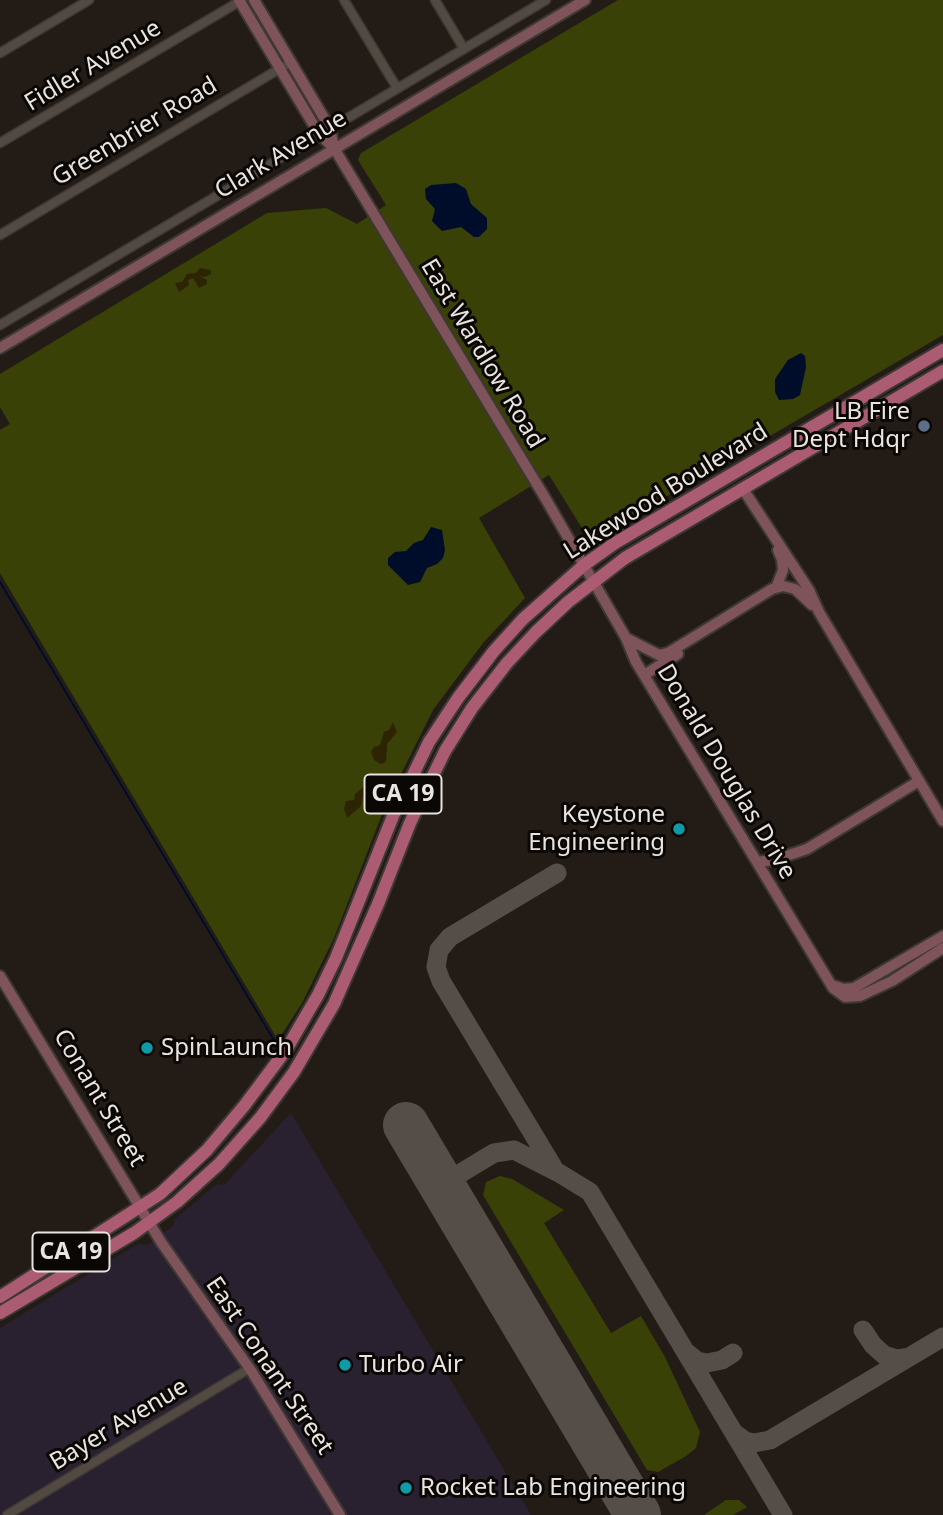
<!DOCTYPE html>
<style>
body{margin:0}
canvas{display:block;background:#231c16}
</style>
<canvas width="943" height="1515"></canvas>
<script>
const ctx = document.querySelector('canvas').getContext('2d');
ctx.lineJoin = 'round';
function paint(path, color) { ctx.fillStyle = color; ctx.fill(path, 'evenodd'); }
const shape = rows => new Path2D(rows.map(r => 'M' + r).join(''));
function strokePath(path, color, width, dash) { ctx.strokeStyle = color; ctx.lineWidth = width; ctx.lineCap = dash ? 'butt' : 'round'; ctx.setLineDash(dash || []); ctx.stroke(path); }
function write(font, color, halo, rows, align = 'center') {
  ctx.font = font + ' "Noto Sans",sans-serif'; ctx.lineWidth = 6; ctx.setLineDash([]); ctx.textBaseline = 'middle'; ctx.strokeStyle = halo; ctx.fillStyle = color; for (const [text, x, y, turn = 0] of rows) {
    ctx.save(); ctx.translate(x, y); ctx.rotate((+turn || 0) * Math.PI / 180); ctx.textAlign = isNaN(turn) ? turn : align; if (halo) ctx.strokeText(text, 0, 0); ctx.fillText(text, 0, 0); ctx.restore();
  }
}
paint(shape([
 [291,1113,531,1515,0,1515,0,1328,138,1244,148,1245,173,1226,175,1219,216,1185,225,1184]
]), '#292130');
paint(shape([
 [618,0,943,0,943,335,590,541,549,475,479,518,525,598,483,643,433,710,386,804,334,938,302,1003,278,1040,0,573,0,430,10,424,0,407,0,374,267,213,326,208,357,224,386,205,358,160,361,153],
 [500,1176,512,1179,564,1210,544,1223,611,1333,641,1316,665,1357,700,1432,696,1448,686,1456,658,1472,647,1470,483,1195,486,1182],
 [726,1500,739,1500,747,1507,733,1515,704,1515]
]), '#394107');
paint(shape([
 [200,268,211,270,211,274,205,277,199,276,207,280,207,284,199,288,193,278,188,280,189,285,179,292,175,283,182,282,187,274,196,273],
 [393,722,397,732,387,744,386,762,381,764,374,760,371,752,374,747,380,745,384,732,389,730],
 [366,785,367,796,363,797,361,806,347,818,344,809,346,801,354,800,355,794]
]), '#2d2403');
paint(shape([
 [456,183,466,189,471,204,487,218,487,229,479,237,474,237,461,227,442,231,432,221,435,209,426,199,425,189,431,185],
 [801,353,805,356,806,367,800,395,793,399,779,400,775,392,775,379,788,360],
 [431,527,442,530,445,550,443,558,437,564,427,568,420,582,408,585,388,565,388,558,395,552,406,551,414,543,423,540]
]), '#000d2a');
strokePath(shape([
 [0,582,275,1042]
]), '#000d2a', 2);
strokePath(shape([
 [553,1167,441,981,436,967,439,950,450,937,557,873],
 [441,1185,494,1153,514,1150,559,1173,590,1192,783,1515],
 [863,1330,873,1345,884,1355,897,1359,909,1357],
 [687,1353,697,1361,707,1363,722,1360,733,1353],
 [734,1433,745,1441,754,1443,770,1440,943,1337]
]), '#544d48', 19);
strokePath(shape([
 [406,1125,638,1515]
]), '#544d48', 46);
const street = shape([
 [344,0,397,88],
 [435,0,464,49],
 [0,53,89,0],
 [0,143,242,0],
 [0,235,291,62],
 [0,325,546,0],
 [7,1515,250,1368]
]);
const secondary = shape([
 [239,0,319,134,334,148,544,496,626,638,636,662,833,988,845,997,860,996,892,981,943,948],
 [254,0,330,128,334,148],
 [0,348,585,0],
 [743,489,809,590,819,612,943,821],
 [776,588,783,570,782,560,778,550],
 [626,638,659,655,668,653,772,589,783,586,795,589,812,605],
 [644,675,678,654],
 [757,862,774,860,807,849,919,781],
 [0,976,161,1242,252,1372,340,1515],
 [835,986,843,989,854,988,943,936]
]);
const primary = shape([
 [0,1297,160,1194,207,1150,244,1106,286,1050,318,995,336,958,393,816,429,742,458,698,494,651,523,619,584,565,615,543,943,350],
 [0,1313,134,1233,177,1202,219,1164,260,1118,294,1072,334,1004,378,904,410,823,445,751,472,708,507,663,536,632,568,602,625,558,943,371]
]);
strokePath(street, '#3d3834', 11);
strokePath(secondary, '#3d3834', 14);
strokePath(primary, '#3d3834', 16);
strokePath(street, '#514942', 8);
strokePath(secondary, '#7e535a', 10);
strokePath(primary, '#ab5c73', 12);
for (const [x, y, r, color] of [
 [924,426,7,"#5c6f8a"],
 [679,829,7,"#0f9aa8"],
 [147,1048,7,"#0f9aa8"],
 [345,1365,7,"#0f9aa8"],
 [406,1488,7,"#0f9aa8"]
]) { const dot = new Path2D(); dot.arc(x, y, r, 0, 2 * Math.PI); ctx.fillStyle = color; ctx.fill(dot); strokePath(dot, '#0a0705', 2.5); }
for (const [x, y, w] of [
 [403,794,77],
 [71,1252,77]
]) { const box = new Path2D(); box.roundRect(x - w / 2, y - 19.5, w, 39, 5); ctx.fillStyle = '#0a0705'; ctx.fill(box); strokePath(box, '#e9e4e0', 2); }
write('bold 23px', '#e9e4e0', null, [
 ["CA 19",403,794],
 ["CA 19",71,1252]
]);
write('24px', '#e9e4e0', '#0a0705', [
 ["Fidler Avenue",93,66,-31],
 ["Greenbrier Road",135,132,-31],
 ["Clark Avenue",281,155,-31],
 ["East Wardlow Road",482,354,59],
 ["Lakewood Boulevard",666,492,-32],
 ["Donald Douglas Drive",726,772,59],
 ["Conant Street",99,1098,59],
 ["East Conant Street",269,1366,56],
 ["Bayer Avenue",119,1425,-31]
]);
write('24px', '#e9e4e0', '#0a0705', [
 ["LB Fire",910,412,"right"],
 ["Dept Hdqr",910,440,"right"],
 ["Keystone",665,815,"right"],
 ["Engineering",665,843,"right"],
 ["SpinLaunch",161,1048],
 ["Turbo Air",359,1365],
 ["Rocket Lab Engineering",420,1488]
], 'left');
</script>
